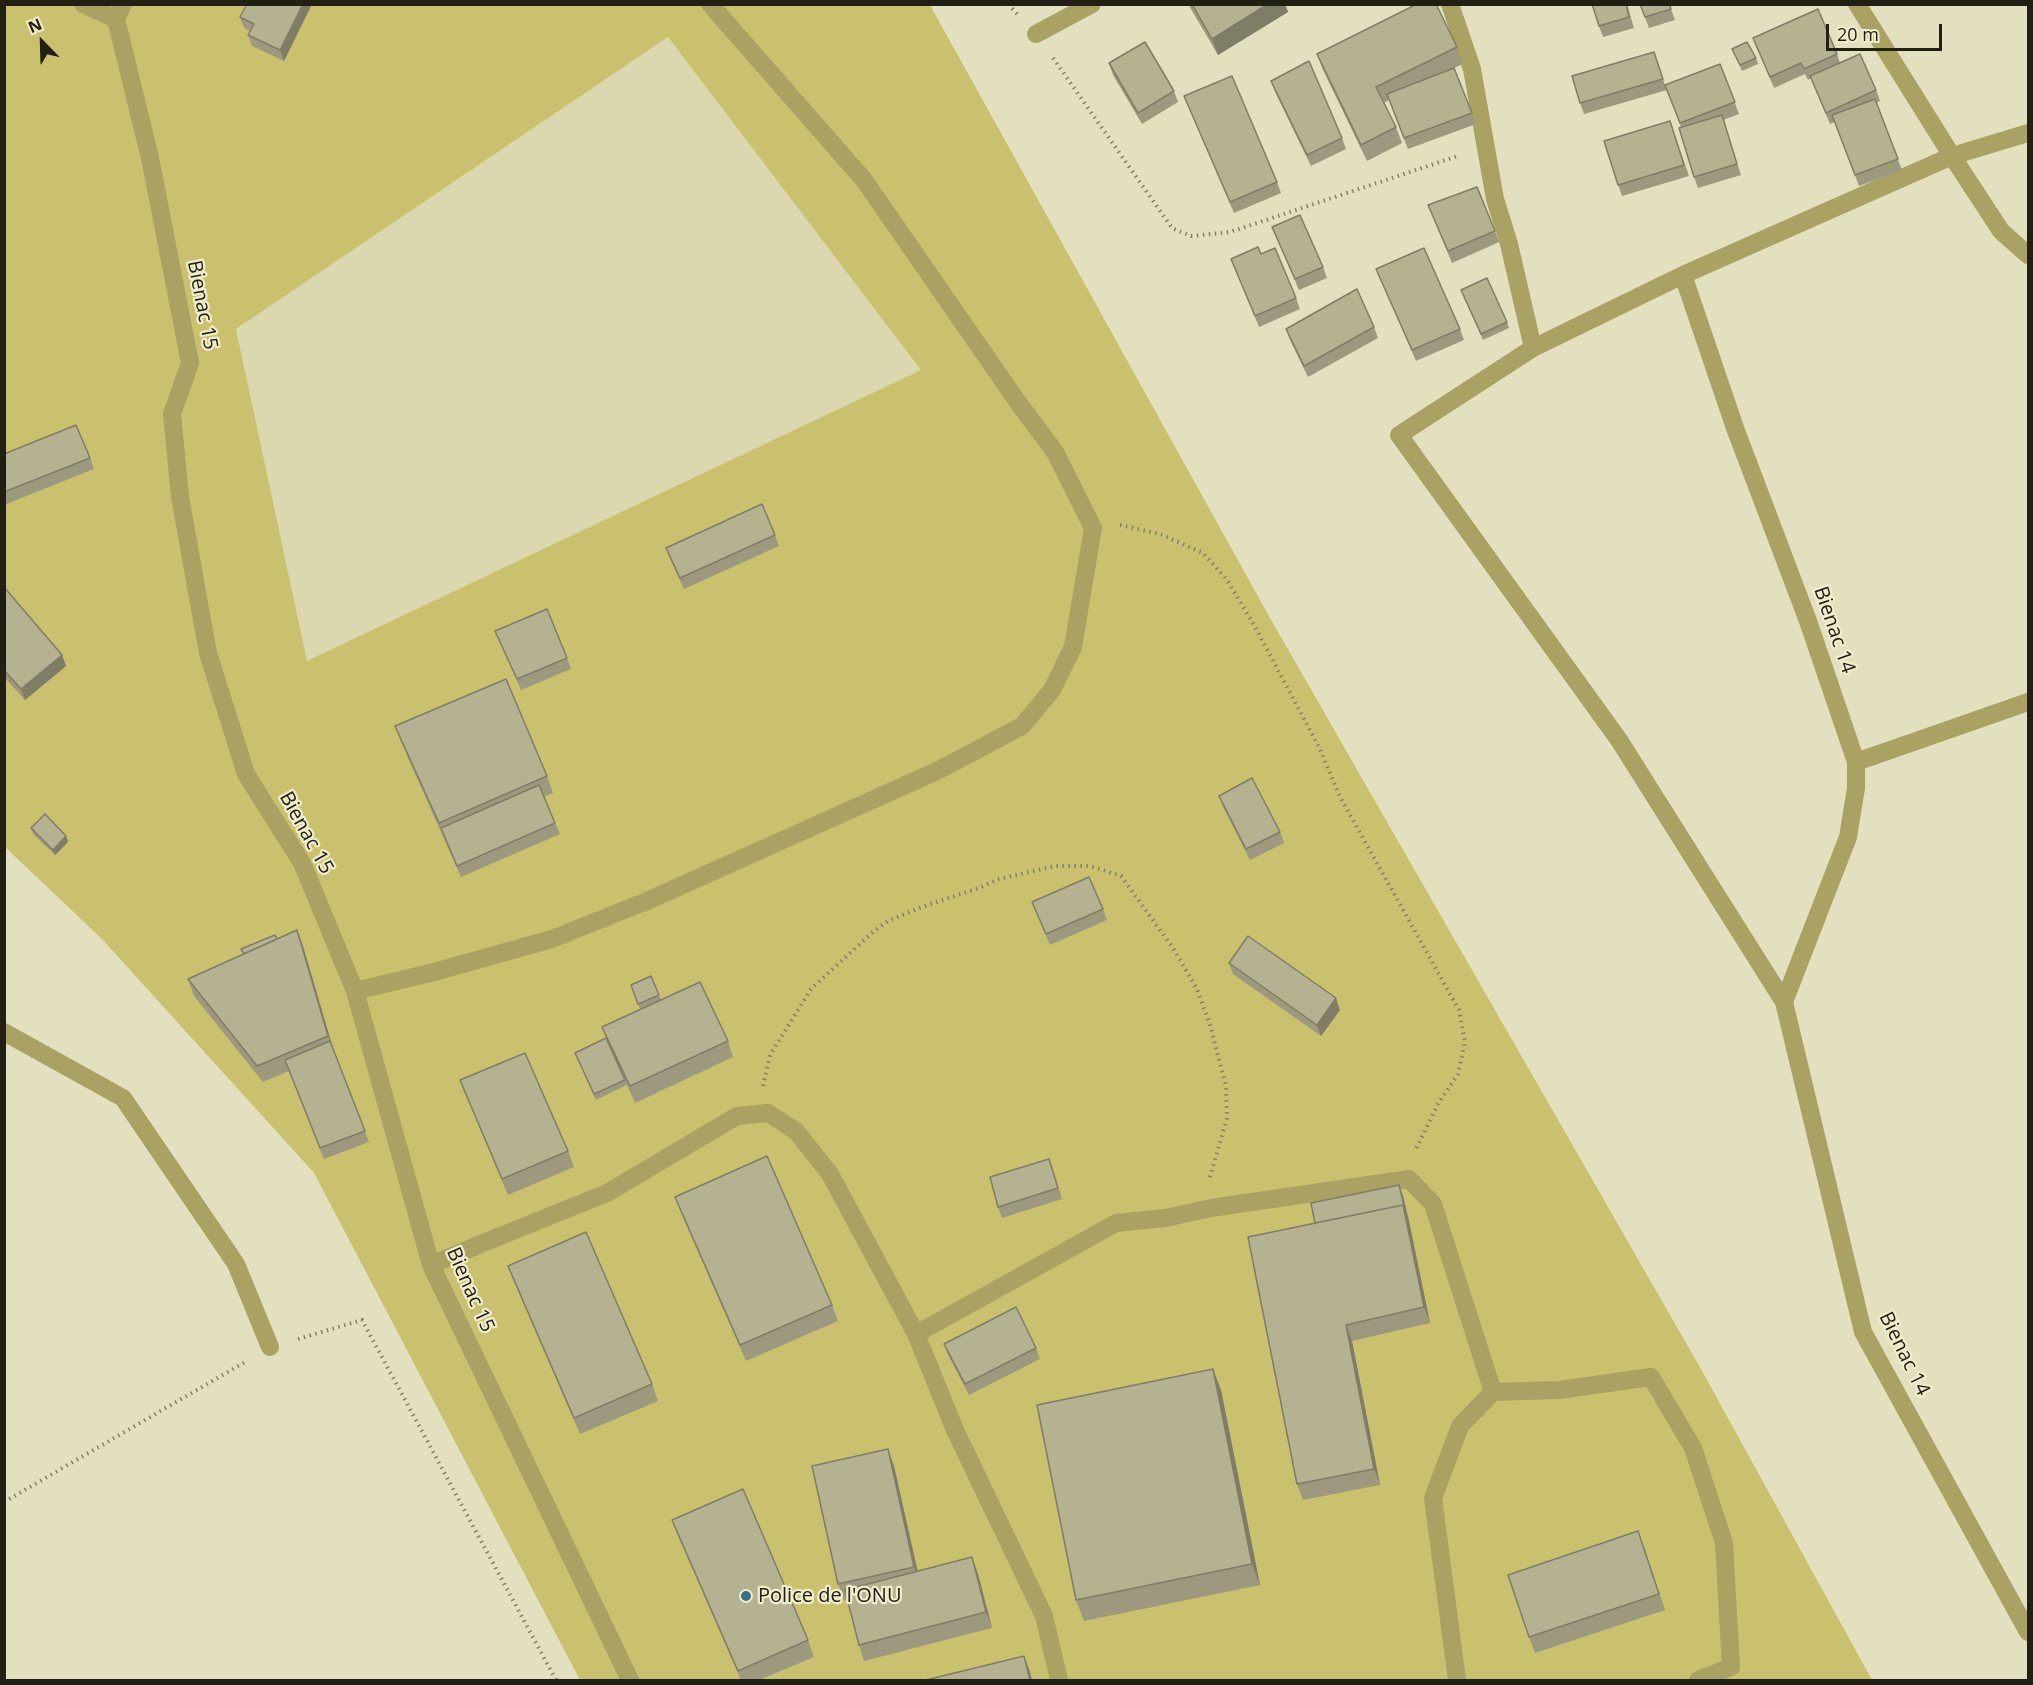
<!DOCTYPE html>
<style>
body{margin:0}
#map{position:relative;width:2033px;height:1685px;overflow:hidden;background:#e3e0bf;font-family:"Open Sans",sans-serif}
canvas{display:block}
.frame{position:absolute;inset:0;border:6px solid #222014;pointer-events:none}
.north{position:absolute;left:12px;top:12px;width:60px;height:60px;-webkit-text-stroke:4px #f0edcc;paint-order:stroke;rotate:337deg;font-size:16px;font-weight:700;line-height:24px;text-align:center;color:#222014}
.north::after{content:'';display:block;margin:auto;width:21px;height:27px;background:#222014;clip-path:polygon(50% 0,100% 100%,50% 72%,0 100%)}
.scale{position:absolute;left:1826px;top:24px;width:116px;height:27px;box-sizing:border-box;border:3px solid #222014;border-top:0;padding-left:8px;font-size:18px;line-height:21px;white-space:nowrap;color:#222014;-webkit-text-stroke:4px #f0edcc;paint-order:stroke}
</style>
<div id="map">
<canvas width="2033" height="1685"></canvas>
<div class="frame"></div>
<div class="north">N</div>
<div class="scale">20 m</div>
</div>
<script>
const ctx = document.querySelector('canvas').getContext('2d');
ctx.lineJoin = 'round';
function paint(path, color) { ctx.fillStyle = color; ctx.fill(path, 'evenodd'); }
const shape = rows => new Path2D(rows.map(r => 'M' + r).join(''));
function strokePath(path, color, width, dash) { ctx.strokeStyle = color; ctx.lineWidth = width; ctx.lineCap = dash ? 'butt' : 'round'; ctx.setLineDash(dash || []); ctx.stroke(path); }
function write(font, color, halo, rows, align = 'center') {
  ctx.font = font + ' "Open Sans",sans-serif'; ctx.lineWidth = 4.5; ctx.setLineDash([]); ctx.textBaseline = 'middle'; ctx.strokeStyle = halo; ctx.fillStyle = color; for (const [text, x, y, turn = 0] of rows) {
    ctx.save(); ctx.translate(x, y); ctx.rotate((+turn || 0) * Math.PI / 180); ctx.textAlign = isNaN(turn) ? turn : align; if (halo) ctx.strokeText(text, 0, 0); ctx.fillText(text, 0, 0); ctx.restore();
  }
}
paint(shape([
 [668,37,922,370,307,662,236,329]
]), '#dbd7ae');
paint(shape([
 [4,5,930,5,1270,618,1701,1369,1872,1680,580,1680,314,1173,102,939,5,847],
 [668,37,921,370,307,661,236,329]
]), '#cac16f');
strokePath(shape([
 [1008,4,1018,15],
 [1053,58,1172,228,1191,236,1230,232,1458,156],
 [1120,525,1160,534,1203,553,1227,580,1254,625,1319,747,1340,797,1459,1010,1465,1042,1458,1074,1438,1104,1415,1151],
 [763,1086,770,1055,811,989,874,931,888,921,922,907,979,888,999,879,1055,866,1090,866,1121,876,1173,948,1197,989,1210,1025,1226,1086,1227,1118,1209,1180],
 [298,1339,362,1320,556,1680],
 [4,1502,245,1362]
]), '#83816a', 4, [1.5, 4.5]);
strokePath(shape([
 [83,4,116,19],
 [123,4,116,19,150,158,190,363,172,414,180,497,208,653,246,774,302,863,355,991,431,1265,630,1680],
 [1952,156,2001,231,2028,255],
 [355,991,434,972,552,939,647,901,939,770,1022,726,1052,690,1073,647,1093,528,1055,452,1017,401,864,180,710,4],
 [4,1032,123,1098,236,1264,270,1347],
 [431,1265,488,1241,607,1193,737,1116,768,1113,796,1131,830,1174,916,1334,955,1430,1044,1616,1059,1680],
 [916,1334,1116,1223,1166,1218,1211,1208,1409,1179,1433,1204,1493,1392,1559,1390,1651,1377,1693,1448,1724,1543,1731,1667,1698,1680],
 [1457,1680,1433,1498,1460,1426,1493,1392]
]), '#a9a262', 18);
strokePath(shape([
 [1450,4,1472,69,1495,199,1509,244,1533,348],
 [1857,4,1952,156],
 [1036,34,1092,4],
 [1683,275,1735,428,1808,621,1856,762,1856,788,1848,837,1784,1002,1863,1332,2028,1632],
 [1856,762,2028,702],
 [1784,1002,1619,740,1399,435,1533,348,1683,275,1952,156,2028,133]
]), '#a9a262', 18);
paint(shape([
 [247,4,312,4,284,61,252,46,248,35,250,31,244,28,240,17],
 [1188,4,1285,4,1288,12,1218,55],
 [1627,4,1634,28,1603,37,1599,26],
 [1640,4,1671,9,1675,20,1649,28],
 [1753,38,1837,54,1840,63,1876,90,1880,101,1876,103,1902,170,1859,186,1835,122,1830,124,1811,78,1808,80,1805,74,1774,88],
 [1457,47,1463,64,1454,68,1476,124,1408,149,1389,100,1384,103,1396,127,1402,143,1367,161,1323,70,1317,54],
 [1732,49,1756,58,1758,64,1742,71],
 [1109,63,1174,91,1178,102,1142,124,1113,75],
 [1658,64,1665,85,1720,64,1739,114,1723,120,1741,175,1698,188,1694,177,1681,127,1665,85,1667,90,1584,114,1580,103],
 [1271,81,1342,138,1346,149,1311,166,1275,92],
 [1184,96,1277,182,1281,193,1234,213],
 [1670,121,1689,176,1622,196,1618,185],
 [1428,205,1495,231,1499,242,1452,263],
 [1272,227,1323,267,1327,278,1299,290],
 [1261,254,1296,298,1300,309,1259,327,1231,259],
 [1376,269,1460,329,1464,340,1416,361],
 [1463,295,1507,322,1509,328,1483,340],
 [1374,327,1378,338,1308,377,1290,340,1286,329],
 [4,454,90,458,94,469,4,505],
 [775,535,779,546,684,589,670,559,666,548],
 [4,587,62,655,66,666,25,700,4,677],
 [495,631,567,658,571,669,521,690],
 [395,726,547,776,553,793,544,797,560,834,461,877,401,742],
 [1219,796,1280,832,1284,843,1250,860,1223,807],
 [31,828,66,836,68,842,55,855,33,834],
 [1032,902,1103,909,1107,920,1050,945],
 [297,930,303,946,333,1049,369,1142,324,1159,289,1071,263,1082,194,996,188,979],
 [1229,963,1340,1010,1321,1036,1233,974],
 [651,976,661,1000,728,1041,733,1057,635,1103,627,1085,596,1100,575,1053,606,1038,602,1027,640,1009,631,985],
 [460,1080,568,1151,574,1167,508,1195,466,1096],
 [1053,1170,1062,1199,1002,1218,998,1207],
 [1399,1185,1403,1196,1409,1221,1430,1323,1352,1341,1380,1485,1303,1500,1297,1484,1315,1223],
 [675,1197,832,1305,838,1321,746,1361,681,1213],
 [508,1266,652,1384,658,1401,580,1434,514,1282],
 [944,1344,1036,1348,1040,1359,969,1395,948,1355],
 [1221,1390,1260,1585,1084,1621,1076,1600],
 [894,1466,918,1572,978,1574,992,1628,864,1661,859,1645,847,1600,844,1600,838,1584],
 [672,1520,808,1640,814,1657,759,1680,741,1680,678,1536],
 [1644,1547,1665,1610,1535,1653,1529,1637]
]), '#9c997e');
paint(shape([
 [303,4,312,4,284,61,280,50],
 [1268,4,1285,4,1288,12,1218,55,1212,39],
 [62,655,66,666,25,700,21,689],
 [66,836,68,842,55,855,53,850],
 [297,930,303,946,334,1052,328,1036],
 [1336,998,1340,1010,1321,1036,1317,1025],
 [1399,1185,1403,1196,1409,1221,1430,1323,1424,1307],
 [1346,1325,1352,1341,1380,1485,1374,1469],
 [1213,1369,1221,1390,1260,1585,1252,1564],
 [888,1449,894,1466,920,1583,914,1567],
 [972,1557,978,1574,992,1628,986,1612],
 [1024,1656,1030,1672,1032,1680,1030,1680]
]), '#7f7d66');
const building = shape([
 [247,4,303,4,280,50,248,35,254,24,240,17,247,4],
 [1192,4,1268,4,1212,39,1192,4],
 [1417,4,1436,4,1457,47,1376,87,1396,127,1361,145,1317,54,1417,4],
 [1592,4,1626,4,1629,17,1599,26,1592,4],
 [1640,4,1669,4,1671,9,1645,17,1640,4],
 [1818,9,1837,54,1804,69,1801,63,1770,77,1753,38,1818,9],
 [1145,42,1174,91,1138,113,1109,63,1145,42],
 [1747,42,1756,58,1740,65,1732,49,1747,42],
 [1654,52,1663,79,1580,103,1572,76,1654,52],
 [1860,54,1876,90,1826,113,1810,76,1860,54],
 [1309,61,1342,138,1307,155,1271,81,1309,61],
 [1720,64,1735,102,1680,123,1665,85,1720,64],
 [1454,68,1472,113,1404,138,1387,94,1454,68],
 [1232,76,1277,182,1230,202,1184,96,1232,76],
 [1875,99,1898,159,1855,175,1832,115,1875,99],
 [1722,115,1737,164,1694,177,1679,128,1722,115],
 [1670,121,1684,165,1618,185,1604,141,1670,121],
 [1477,187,1495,231,1448,251,1428,205,1477,187],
 [1300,215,1323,267,1295,279,1272,227,1300,215],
 [1258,247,1261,254,1275,248,1296,298,1255,316,1231,259,1258,247],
 [1424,248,1460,329,1412,350,1376,269,1424,248],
 [1487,278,1507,322,1481,334,1461,290,1487,278],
 [1357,289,1374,327,1304,366,1286,329,1357,289],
 [76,425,90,458,4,492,4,454,76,425],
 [762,504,775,535,680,578,666,548,762,504],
 [4,587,62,655,21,689,4,670,4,587],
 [547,609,567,658,517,679,495,631,547,609],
 [506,679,547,776,439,823,395,726,506,679],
 [1252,778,1280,832,1246,849,1219,796,1252,778],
 [539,785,555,823,457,866,441,828,539,785],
 [45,814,66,836,53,850,31,828,45,814],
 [1089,877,1103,909,1046,934,1032,902,1089,877],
 [297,930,328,1036,257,1066,188,979,297,930],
 [275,935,277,939,244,954,241,949,275,935],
 [1248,936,1336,998,1317,1025,1229,963,1248,936],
 [651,976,659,995,638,1004,631,985,651,976],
 [700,982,728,1041,630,1086,602,1027,700,982],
 [606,1038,625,1080,594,1094,575,1053,606,1038],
 [330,1041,365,1131,320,1148,285,1060,330,1041],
 [525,1053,568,1151,502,1179,460,1080,525,1053],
 [767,1156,832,1305,740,1345,675,1197,767,1156],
 [1049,1159,1058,1188,998,1207,990,1177,1049,1159],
 [1399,1185,1405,1210,1403,1205,1315,1223,1311,1203,1399,1185],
 [1403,1205,1424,1307,1346,1325,1374,1469,1297,1484,1248,1237,1403,1205],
 [586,1232,652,1384,574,1418,508,1266,586,1232],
 [1016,1307,1036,1348,965,1384,944,1344,1016,1307],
 [1213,1369,1252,1564,1076,1600,1037,1405,1213,1369],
 [888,1449,914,1567,838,1584,812,1466,888,1449],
 [743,1489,808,1640,738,1671,672,1520,743,1489],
 [1638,1531,1659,1594,1529,1637,1508,1575,1638,1531],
 [972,1557,986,1612,859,1645,845,1590,972,1557],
 [1024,1656,1030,1680,926,1680,1024,1656]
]);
paint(building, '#b5b292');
strokePath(building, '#7f7d66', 1.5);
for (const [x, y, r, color] of [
 [746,1596,6,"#38708a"]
]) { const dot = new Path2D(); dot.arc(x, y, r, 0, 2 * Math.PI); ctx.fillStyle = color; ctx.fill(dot); strokePath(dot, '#f0edcc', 2); }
write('20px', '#222014', '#f0edcc', [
 ["Bienac 15",202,305,79],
 ["Bienac 14",1834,630,71],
 ["Bienac 15",306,833,61],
 ["Bienac 15",470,1290,66],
 ["Bienac 14",1904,1354,64]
]);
write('20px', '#222014', '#f0edcc', [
 ["Police de l'ONU",758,1596]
], 'left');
</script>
